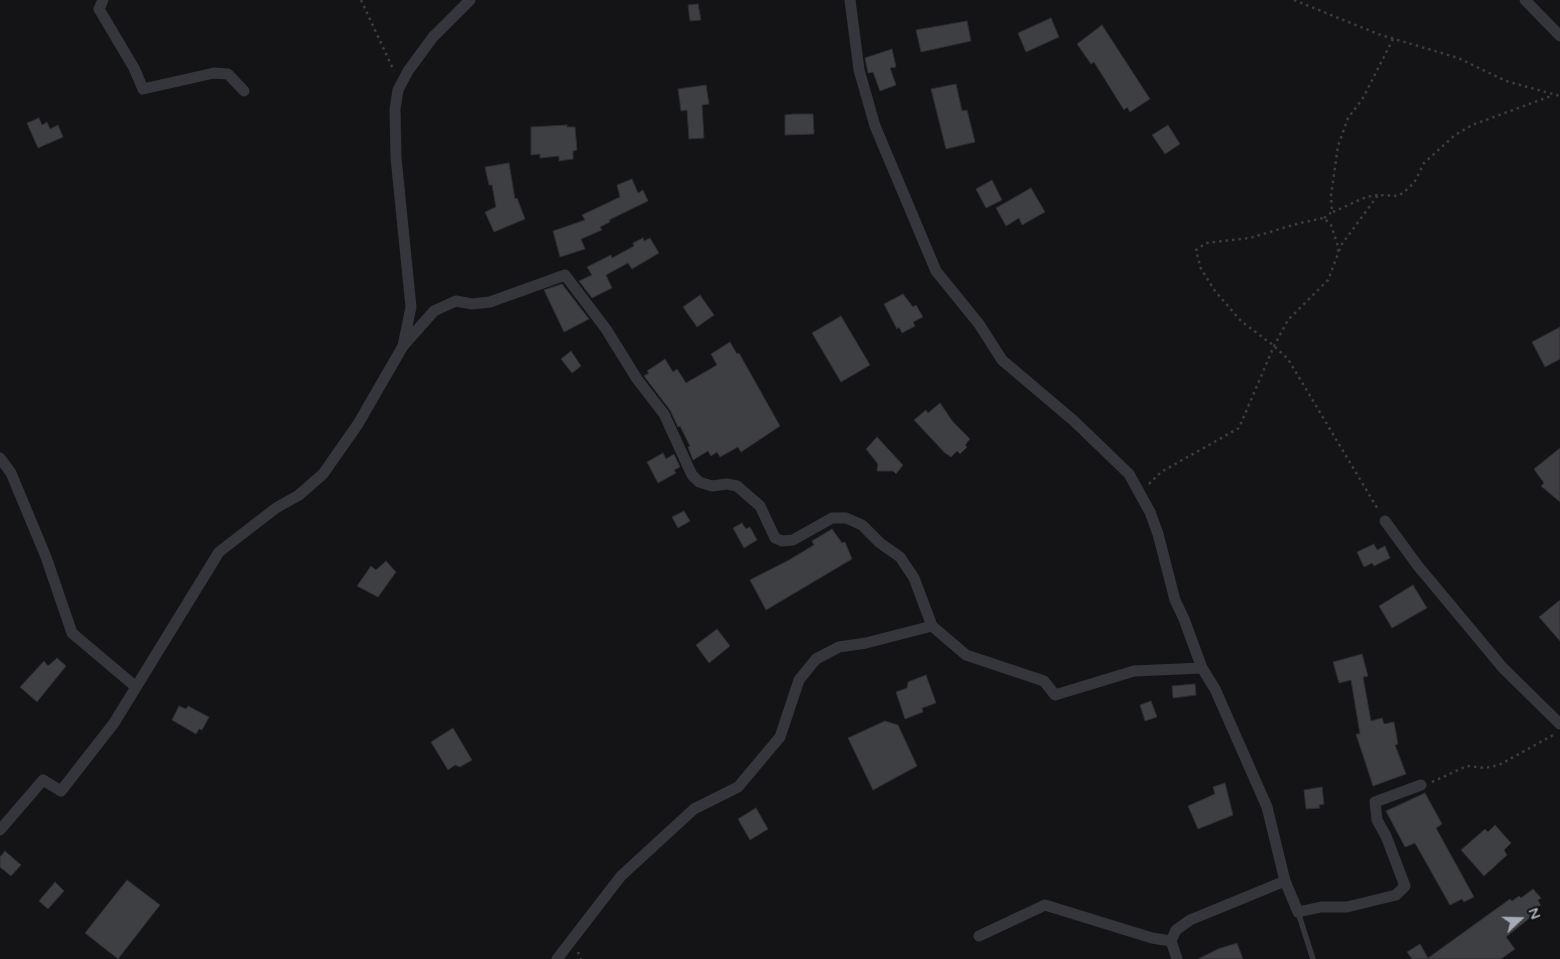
<!DOCTYPE html>
<style>
body{margin:0}
#map{position:relative;width:1560px;height:959px;overflow:hidden;background:#141416;font-family:"Varela Round",sans-serif}
canvas{display:block}
.north{position:absolute;left:1495px;top:894px;width:50px;height:50px;-webkit-text-stroke:4px #0f0f11;paint-order:stroke;rotate:69deg;font-size:14px;font-weight:700;line-height:20px;text-align:center;color:#a5acb7}
.north::after{content:'';display:block;margin:auto;width:18px;height:22px;background:#a5acb7;clip-path:polygon(50% 0,100% 100%,50% 72%,0 100%)}
</style>
<div id="map">
<canvas width="1560" height="959"></canvas>
<div class="north">N</div>
</div>
<script>
const ctx = document.querySelector('canvas').getContext('2d');
ctx.lineJoin = 'round';
function paint(path, color) { ctx.fillStyle = color; ctx.fill(path, 'evenodd'); }
const shape = rows => new Path2D(rows.map(r => 'M' + r).join(''));
function strokePath(path, color, width, dash) { ctx.strokeStyle = color; ctx.lineWidth = width; ctx.lineCap = dash ? 'butt' : 'round'; ctx.setLineDash(dash || []); ctx.stroke(path); }
const building = shape([
 [698,4,701,20,690,21,688,5,698,4],
 [1051,18,1059,37,1026,52,1018,33,1051,18],
 [967,21,971,41,921,52,916,30,967,21],
 [1102,25,1150,99,1130,112,1127,107,1124,110,1094,62,1091,64,1077,44,1102,25],
 [892,49,896,67,890,68,896,85,880,91,873,72,868,73,865,58,892,49],
 [956,84,962,111,967,110,975,142,946,149,931,89,956,84],
 [706,85,709,104,702,105,704,138,689,139,687,110,681,111,678,89,706,85],
 [794,114,813,114,814,134,785,135,785,115,794,114],
 [39,118,42,125,47,122,50,129,58,125,63,137,38,148,27,123,39,118],
 [567,125,567,127,575,127,577,150,573,151,573,159,559,161,559,156,540,158,540,154,531,155,531,127,567,125],
 [1168,125,1180,144,1165,154,1152,135,1168,125],
 [509,163,515,199,517,198,525,219,494,232,485,212,496,207,492,185,489,185,485,167,509,163],
 [632,179,638,193,643,190,648,201,609,220,610,222,600,227,602,230,581,239,585,249,560,257,553,231,585,220,582,215,620,197,617,185,632,179],
 [992,180,1002,200,986,208,976,189,992,180],
 [1031,188,1045,212,1022,225,1019,218,1006,226,996,208,1031,188],
 [643,238,644,241,650,238,659,253,632,269,628,263,606,275,612,288,592,298,579,281,592,275,587,267,611,255,612,258,634,246,633,243,643,238],
 [562,284,589,319,564,332,544,290,562,284],
 [903,294,913,307,916,305,923,317,913,322,915,326,902,333,899,327,897,329,884,304,903,294],
 [700,295,714,315,697,327,683,307,700,295],
 [841,316,870,365,841,382,812,333,841,316],
 [1560,327,1560,359,1545,367,1532,342,1560,327],
 [730,342,737,354,739,353,780,426,741,452,738,447,720,457,717,452,711,456,708,451,693,460,688,447,690,446,680,426,678,427,670,410,644,376,649,373,647,371,665,359,673,372,677,369,686,383,717,365,711,354,730,342],
 [571,351,581,366,572,373,561,359,571,351],
 [940,403,953,422,970,439,965,445,967,447,960,454,957,451,951,457,945,453,914,420,926,410,928,413,940,403],
 [877,437,903,465,896,474,893,471,877,471,878,464,866,449,877,437],
 [1560,448,1560,502,1541,486,1544,483,1534,469,1560,448],
 [663,453,666,459,674,454,680,467,674,470,676,473,658,483,647,462,663,453],
 [684,511,690,521,678,528,672,517,684,511],
 [742,523,746,529,750,527,757,540,744,548,733,528,742,523],
 [832,529,842,543,845,542,852,559,766,610,750,580,789,560,814,545,812,541,832,529],
 [1374,544,1377,550,1385,546,1390,558,1374,566,1372,563,1364,567,1357,552,1374,544],
 [386,561,396,572,378,597,357,586,371,566,376,570,386,561],
 [1413,585,1427,608,1392,628,1379,606,1413,585],
 [1560,600,1560,641,1539,617,1560,600],
 [717,629,730,646,709,663,696,645,717,629],
 [1362,654,1368,676,1363,677,1371,721,1382,718,1384,724,1394,722,1398,744,1395,745,1406,774,1373,786,1356,734,1360,734,1351,680,1339,683,1333,662,1362,654],
 [57,658,66,666,37,702,20,687,44,661,48,666,57,658],
 [926,675,936,703,922,708,923,712,905,719,896,692,907,688,908,682,926,675],
 [1195,684,1196,695,1173,698,1172,686,1195,684],
 [1151,701,1157,717,1145,721,1140,705,1151,701],
 [179,706,186,709,188,706,209,717,202,730,199,729,196,734,172,720,179,706],
 [885,721,898,725,917,766,873,790,848,738,885,721],
 [453,728,472,760,460,767,455,765,448,770,431,742,453,728],
 [1225,783,1233,815,1198,829,1188,806,1215,794,1213,787,1225,783],
 [1322,787,1324,804,1319,805,1320,808,1306,809,1304,790,1322,787],
 [1425,793,1442,824,1436,828,1474,897,1464,902,1462,899,1450,905,1415,843,1405,847,1386,811,1425,793],
 [756,808,768,829,750,840,738,819,756,808],
 [1495,825,1511,843,1504,850,1507,855,1484,876,1461,850,1485,829,1488,832,1495,825],
 [5,851,21,865,11,876,0,867,0,857,5,851],
 [127,880,160,905,118,959,85,933,127,880],
 [55,882,64,891,48,909,39,901,55,882],
 [1533,889,1541,898,1538,900,1541,906,1535,910,1537,912,1506,937,1515,949,1501,959,1412,959,1407,952,1420,944,1428,958,1510,899,1512,901,1519,896,1521,898,1533,889],
 [1237,943,1243,959,1198,959,1218,949,1237,943]
]);
paint(building, '#3e3f43');
strokePath(building, '#2e2e32', 1);
strokePath(shape([
 [361,0,394,71],
 [1294,0,1378,34,1458,58,1506,81,1560,96],
 [1333,212,1366,197,1378,195],
 [1324,218,1332,212,1331,196,1338,146,1348,118,1363,98,1393,39],
 [1339,251,1342,244,1378,195,1398,196,1404,192,1414,183,1424,163,1455,135,1472,125,1551,96],
 [1149,484,1161,472,1239,428,1274,346,1288,320,1328,280,1338,254,1338,246,1331,225,1324,218,1300,223,1250,238,1206,243,1196,250,1201,269,1215,291,1241,321,1274,346,1288,359,1379,511],
 [1432,782,1467,766,1485,768,1499,765,1555,734],
 [578,952,581,959]
]), '#3b3d42', 2.5, [2.5, 4]);
strokePath(shape([
 [1298,912,1313,959]
]), '#35363b', 5.5);
strokePath(shape([
 [103,0,99,9,134,68,143,89,214,73,228,74,244,91],
 [850,0,859,70,875,126,936,271,979,324,1002,360,1074,421,1129,474,1150,512,1158,534,1175,600,1184,619,1202,668],
 [1525,0,1560,36],
 [403,346,434,311,447,305,456,301,472,304,490,302,565,275,606,329,637,379,664,414,692,475,699,482,712,486,727,484,737,486,760,506,775,538,782,541,793,540,832,518,846,518,862,525,880,543,900,557,914,578,932,626,966,655,1044,681,1055,695,1134,671,1202,668,1215,689,1267,807,1285,881],
 [0,458,11,473,46,557,72,633,136,687],
 [1385,521,1418,566,1503,668,1560,724],
 [0,830,43,780,61,791,114,723,219,552,276,508,299,495,323,474,358,424,403,346,411,307,396,158,395,109,398,90,408,71,433,37,470,0],
 [979,936,1045,905,1152,938,1171,941,1177,959],
 [1171,941,1176,930,1190,920,1285,881,1298,912,1321,907,1347,907,1396,895,1405,886,1386,836,1377,820,1375,802,1421,785],
 [557,959,621,876,694,809,738,787,780,737,799,680,816,659,839,647,866,643,932,626]
]), '#35363b', 11);
</script>
